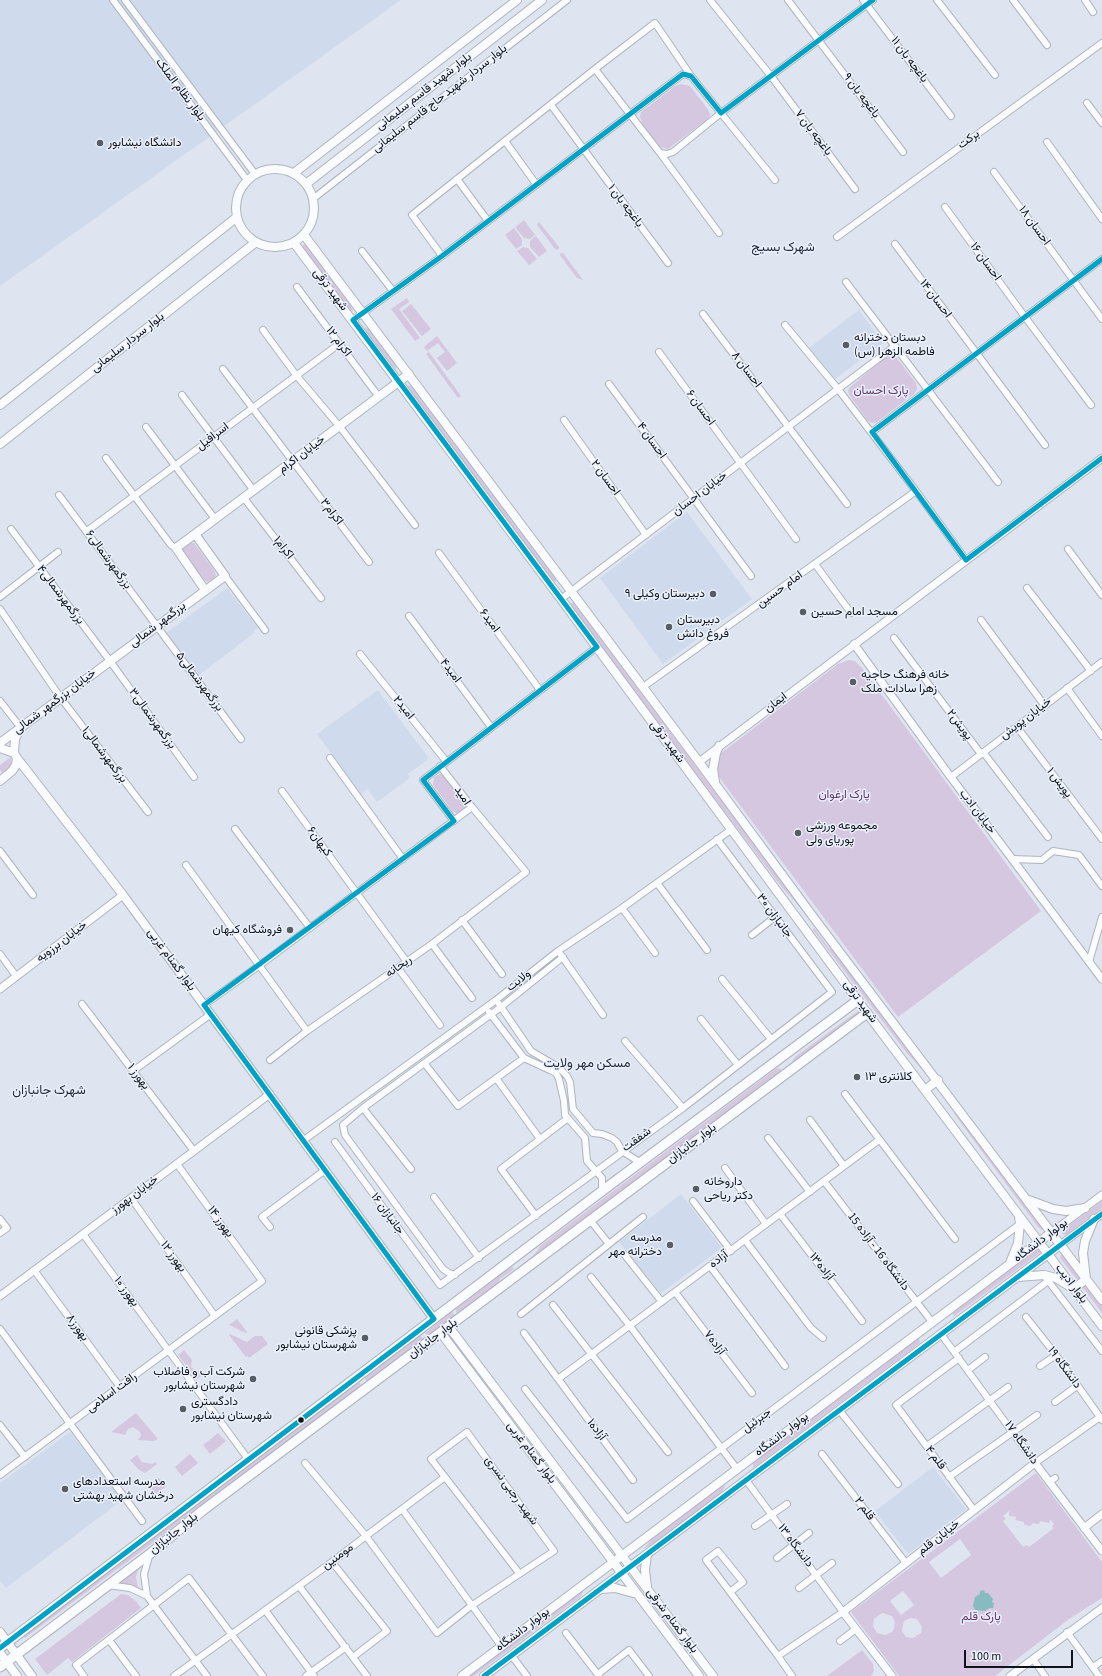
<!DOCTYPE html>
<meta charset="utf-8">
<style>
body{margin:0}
#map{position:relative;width:1102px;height:1676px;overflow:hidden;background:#dfe5f0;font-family:"Source Sans 3",sans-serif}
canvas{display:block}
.scale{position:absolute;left:964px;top:1650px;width:109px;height:18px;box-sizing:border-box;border:2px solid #10141a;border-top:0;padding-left:5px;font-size:12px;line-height:14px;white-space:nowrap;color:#10141a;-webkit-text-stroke:3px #ebf1fc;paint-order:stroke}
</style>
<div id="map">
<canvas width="1102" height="1676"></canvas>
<div class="scale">100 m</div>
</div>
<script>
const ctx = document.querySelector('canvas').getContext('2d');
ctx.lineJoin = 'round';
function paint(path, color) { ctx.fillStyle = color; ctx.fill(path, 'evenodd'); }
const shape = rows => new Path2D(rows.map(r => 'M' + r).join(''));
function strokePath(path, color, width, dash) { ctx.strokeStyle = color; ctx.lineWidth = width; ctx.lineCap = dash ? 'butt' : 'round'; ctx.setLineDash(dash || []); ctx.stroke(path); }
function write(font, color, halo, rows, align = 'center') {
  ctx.font = font + ' "Source Sans 3",Vazirmatn,sans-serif'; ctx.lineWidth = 3; ctx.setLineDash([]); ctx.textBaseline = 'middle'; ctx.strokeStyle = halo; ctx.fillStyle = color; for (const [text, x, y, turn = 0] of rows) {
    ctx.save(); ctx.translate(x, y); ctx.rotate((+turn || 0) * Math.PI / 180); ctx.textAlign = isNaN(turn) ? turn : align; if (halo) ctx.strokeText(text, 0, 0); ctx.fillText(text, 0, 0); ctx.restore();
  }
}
paint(shape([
 [0,0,401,0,0,286],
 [859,310,883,343,835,379,809,348],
 [687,512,752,599,663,664,600,578],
 [227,588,258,628,254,630,254,633,198,676,166,633],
 [378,690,428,757,427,760,408,774,410,778,377,802,367,789,361,794,317,734],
 [681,1194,722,1248,661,1293,619,1242],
 [70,1432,122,1500,6,1588,0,1581,0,1483],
 [933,1467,966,1509,908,1554,875,1511]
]), '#cfdaec');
paint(shape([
 [681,84,690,86,707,108,710,114,709,118,668,149,660,147,643,125,640,117,641,112,675,86],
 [524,220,535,235,530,239,524,238,515,227],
 [539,222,559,247,558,250,555,249,537,225],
 [514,228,522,239,522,245,516,249,505,235],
 [536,236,547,251,539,257,530,247,530,241],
 [304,244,308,247,352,307,353,311,349,310,303,250,303,245],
 [523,247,528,248,537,259,529,265,517,251],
 [561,253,563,253,583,280,577,278,560,255],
 [407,298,409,302,399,309,420,338,415,341,391,309],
 [411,304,431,329,422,336,402,311],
 [365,327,369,329,397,365,396,370,366,331],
 [437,336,457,363,447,371,437,358,445,352,438,343,427,351,424,347],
 [429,352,461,396,458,398,426,354],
 [892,355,896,357,916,383,917,389,914,394,877,422,873,423,868,421,850,396,848,391,850,387,887,356],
 [409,385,413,388,556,578,556,582,552,580,407,388],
 [190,542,194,543,214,570,216,576,212,580,207,582,203,579,183,551,182,547],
 [571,603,574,603,806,914,780,885,571,608,569,605],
 [849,660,855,661,862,668,1041,911,898,1017,716,773,720,754,838,664],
 [11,757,11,766,3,774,0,770,0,765],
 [440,774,444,775,465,803,466,807,464,812,458,814,453,812,433,785,434,777],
 [814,928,829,948,835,952,929,1077,906,1052,813,930],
 [861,1010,862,1012,793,1062,792,1061,796,1056,858,1011],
 [777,1068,781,1069,781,1071,770,1080,769,1082,523,1265,523,1264,535,1254,540,1246],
 [938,1092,953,1112,962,1120,1043,1228,1042,1230,1038,1227],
 [1102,1201,1102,1208,1066,1235,1062,1234,1063,1230],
 [1037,1249,1041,1252,953,1317,953,1312],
 [1061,1254,1064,1255,1082,1278,1078,1281,1060,1258],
 [511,1267,514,1268,513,1270,500,1279,496,1287,458,1314,456,1312,456,1309],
 [1086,1283,1102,1305,1102,1313,1082,1287],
 [452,1312,456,1316,428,1337,425,1333],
 [237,1319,247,1332,246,1333,229,1325],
 [230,1334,247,1342,255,1336,262,1336,268,1344,249,1358,247,1356,246,1357,229,1335],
 [420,1335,424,1340,368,1382,366,1381,365,1378],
 [919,1338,920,1343,753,1468,753,1463],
 [184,1350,192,1360,191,1367,196,1371,199,1371,202,1375,197,1379,178,1355],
 [359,1381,362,1387,25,1638,23,1635],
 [136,1413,158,1439,154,1441,138,1440,141,1436,140,1432,133,1427,128,1429,125,1435,111,1432],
 [218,1433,226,1441,210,1454,203,1445],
 [190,1454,198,1463,182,1476,175,1467],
 [137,1455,142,1462,152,1464,156,1462,157,1464,145,1473,138,1469,130,1460],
 [1036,1473,1102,1562,1102,1598,1069,1619,995,1676,899,1676,851,1612],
 [1009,1511,1009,1516,1016,1517,1015,1520,1024,1522,1024,1524,1028,1526,1030,1526,1033,1523,1039,1524,1040,1521,1049,1523,1050,1519,1054,1524,1052,1526,1054,1528,1029,1547,1027,1545,1023,1547,1003,1521,1006,1519,1003,1516],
 [960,1539,971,1555,941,1578,929,1562],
 [903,1591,914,1605,901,1615,890,1601],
 [882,1613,892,1616,895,1622,894,1629,892,1632,885,1635,877,1633,873,1626,874,1619],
 [910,1618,917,1619,922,1627,921,1633,913,1638,906,1637,902,1631,904,1621],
 [159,1478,166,1486,156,1494,149,1486],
 [721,1485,725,1486,722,1492,657,1542,644,1549,656,1533],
 [139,1567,136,1577,138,1588,131,1585,118,1582],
 [585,1588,580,1597,474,1676,468,1676],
 [121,1594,128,1595,136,1601,141,1608,72,1662,68,1658,47,1675,35,1659],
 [862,1650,873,1664,874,1671,871,1676,827,1676]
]), '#d4c7df');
paint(shape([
 [984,1590,985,1593,988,1593,993,1599,992,1602,994,1603,993,1608,989,1608,985,1611,975,1610,973,1606,975,1597,980,1594,980,1591]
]), '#86bbc2');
const minor = shape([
 [113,0,247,180],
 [125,0,255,174],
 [710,0,771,76,855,189],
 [788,0,903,152],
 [863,0,951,116],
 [937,0,995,75],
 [1013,0,1047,45],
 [1085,0,1093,12],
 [595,69,660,153,667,154,673,152,721,113,873,0],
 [1087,103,1102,123],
 [551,105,668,263],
 [505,141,536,184],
 [1047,142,1102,219],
 [660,153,719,233],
 [994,172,1102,319],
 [457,179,488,221],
 [314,198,567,0],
 [945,207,1025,317,1091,405],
 [837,237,1102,43],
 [895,244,1045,445],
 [362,251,393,291],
 [442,256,412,215,595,69,655,23,691,76],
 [846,282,998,482],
 [297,287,379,397],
 [703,314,847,504],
 [353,320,442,256,683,74,691,76,775,180],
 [263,330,296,375,340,427,415,525],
 [895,346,838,389,916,491,966,560],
 [659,352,796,539],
 [223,369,369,562],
 [609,384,751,576],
 [182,395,254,491],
 [564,420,646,535],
 [146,427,215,519],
 [872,432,1102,259],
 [106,458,171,545,176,548],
 [59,495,241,739],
 [244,498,321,598],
 [11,529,110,661,194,777],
 [87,531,339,344],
 [1068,549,1102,595],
 [439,553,540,690],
 [815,564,851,613],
 [225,576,265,630],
 [1027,588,1091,671],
 [0,597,58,552],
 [561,599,838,389,785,325],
 [0,609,60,697,148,812],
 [409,616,491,727],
 [981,620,1045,706],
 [894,638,981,754],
 [360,654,446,761],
 [643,687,916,491],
 [1067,688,1102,736],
 [0,701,21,728],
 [1017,727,1102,839],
 [983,752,1048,837],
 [330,758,403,859],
 [951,777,1102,662],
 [282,791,407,962],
 [454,821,423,780,597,647],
 [235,829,310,928],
 [0,851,33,895],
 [1012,859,1042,860,1053,851,1079,855,1102,886],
 [186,865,307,1031],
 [657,883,707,950],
 [622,908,655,953],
 [462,920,502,974],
 [752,935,775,917],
 [432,944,472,998],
 [0,954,16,976],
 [561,955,603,1015],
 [1089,962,1102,917],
 [398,968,440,1025],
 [722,979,771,1039],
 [82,1004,194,1151],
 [499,1004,531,1051,558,1067,567,1076,570,1082,573,1109,593,1133,602,1134,612,1138,617,1142,622,1151,641,1163],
 [204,1005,260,965,472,807,440,766],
 [489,1012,524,1058,550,1070,556,1073,559,1079,564,1101,565,1115,585,1138,587,1161,602,1178,602,1191],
 [701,1019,738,1065],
 [625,1041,683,1108],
 [270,1060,307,1031,432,944,526,872,472,807],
 [425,1064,458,1106,524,1058],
 [133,1071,211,1014],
 [496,1078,540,1139],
 [845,1094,955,1239],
 [363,1108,411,1169],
 [810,1120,844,1166],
 [768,1138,810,1192],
 [304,1140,496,1000,558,951,622,908,732,829],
 [335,1142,440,1285,683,1108,832,992,717,839],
 [725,1168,766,1224],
 [824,1181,932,1322],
 [434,1197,479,1258],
 [131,1198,215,1316],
 [693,1201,731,1251],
 [780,1214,862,1321],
 [536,1216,501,1169,568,1118],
 [0,1219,7,1228,0,1233],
 [590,1220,609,1244],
 [270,1227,262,1217,325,1170],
 [83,1234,248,1459],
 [745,1240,811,1328,823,1338],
 [624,1254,662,1302],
 [710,1266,785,1366],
 [34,1270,120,1387],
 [455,1275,449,1273,443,1269,345,1135,343,1125,363,1108,501,1007,563,957],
 [591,1277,630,1326,737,1469],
 [1046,1278,1102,1351],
 [675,1292,752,1393],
 [553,1305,668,1452],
 [521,1314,643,1217],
 [1026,1317,1056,1355,1102,1420],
 [0,1329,142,1521],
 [524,1333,633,1480],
 [941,1334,1035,1463,1100,1417],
 [954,1352,1048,1281],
 [959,1358,896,1405,974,1510],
 [1040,1366,1056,1355],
 [968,1370,985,1357],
 [558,1379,879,1140],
 [525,1389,627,1519,1020,1224],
 [1055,1402,1077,1386],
 [839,1410,898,1484],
 [0,1425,25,1457],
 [927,1446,1008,1387],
 [822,1454,906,1563],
 [0,1475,262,1281,177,1164],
 [445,1477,519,1573],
 [949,1477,1037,1415],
 [746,1480,843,1612,778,1656],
 [1049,1482,1055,1478],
 [402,1509,502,1647],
 [755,1526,787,1504],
 [777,1558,809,1533],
 [332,1562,387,1631,353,1657],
 [107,1585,130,1588,147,1596,144,1574,150,1553],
 [299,1586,367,1676],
 [799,1588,832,1563],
 [730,1592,743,1582,718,1551,706,1560,778,1656,792,1676],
 [147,1596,207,1676],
 [265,1610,314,1676],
 [1067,1632,1099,1676],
 [566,1633,599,1676],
 [109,1640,136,1676],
 [840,1641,856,1629],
 [512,1656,527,1676],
 [1033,1659,1045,1676],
 [1093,1667,1102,1661],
 [598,1674,629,1650,649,1676],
 [84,1676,76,1665,189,1578,263,1676],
 [174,1676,332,1562,366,1536,402,1509,445,1477,431,1459,467,1432,554,1551,471,1606,437,1633,366,1536,305,1463],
 [306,1676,346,1647]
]);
const tertiary = shape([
 [854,644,947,772,1102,979],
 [699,762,1102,458],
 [0,989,123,895],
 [1051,1233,1102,1195],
 [1060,1245,1102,1214],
 [0,1296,270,1094],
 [1084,1528,1102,1514],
 [892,1676,843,1612,1035,1463,1102,1551],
 [1010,1676,1102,1608]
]);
const secondary = shape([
 '236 208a39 39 0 1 1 78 0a39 39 0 1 1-78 0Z',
 [294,173,517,0],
 [306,184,542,0],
 [304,235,699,762,814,918,1102,1300],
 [294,243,561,599,867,1013,1102,1326],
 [0,405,237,217],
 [0,444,256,242],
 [195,534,409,374],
 [0,743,225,576,195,534,176,548,205,590],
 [0,748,14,753,17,758,16,765,12,771,0,781],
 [14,753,15,739,19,731],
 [17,758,123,895,434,1319],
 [715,782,713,769,716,753,719,746],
 [925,1090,938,1080],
 [1026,1199,1053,1209,1066,1211,1085,1208],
 [1010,1263,1018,1243,1020,1224,1019,1216],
 [1018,1277,1044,1275,1056,1278,1074,1289,1086,1279,1083,1253,1085,1241,1094,1219],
 [449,1327,713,1676],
 [441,1333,699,1676],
 [647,1587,645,1570,647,1554],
 [601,1589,615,1588,637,1594],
 [0,1632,32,1676],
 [0,1653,17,1676],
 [462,1676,1051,1233],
 [484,1676,1060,1245]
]);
const primary = shape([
 [0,1648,602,1191,858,1000],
 [0,1667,151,1553,202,1511,867,1013]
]);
strokePath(minor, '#afb4bc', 8);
strokePath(tertiary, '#afb4bc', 9);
strokePath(secondary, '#afb4bc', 10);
strokePath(primary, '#afb4bc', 11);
strokePath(minor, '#fafbfd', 6);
strokePath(tertiary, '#fafbfd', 7);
strokePath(secondary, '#fafbfd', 8);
strokePath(primary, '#fafbfd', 9);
strokePath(shape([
 [1102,259,872,432,966,560,1102,458],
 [0,1648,434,1319,204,1005,454,821,423,780,597,647,353,320,442,256,683,74,691,76,721,113,873,0],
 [484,1676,1102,1214]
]), '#01a2c5', 5);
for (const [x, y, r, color] of [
 [100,143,4,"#585d65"],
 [846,345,4,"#585d65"],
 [713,594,4,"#585d65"],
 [803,612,4,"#585d65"],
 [669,627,4,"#585d65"],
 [853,682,4,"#585d65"],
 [798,833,4,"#585d65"],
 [290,930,4,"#585d65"],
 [857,1077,4,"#585d65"],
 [696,1189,4,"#585d65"],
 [670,1245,4,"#585d65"],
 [365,1338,4,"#585d65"],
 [253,1379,4,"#585d65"],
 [183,1409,4,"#585d65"],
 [301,1420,3.5,"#10141a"],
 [65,1489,4,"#585d65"]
]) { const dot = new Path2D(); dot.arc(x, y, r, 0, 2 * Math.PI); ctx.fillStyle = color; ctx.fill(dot); strokePath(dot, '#ebf1fc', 1.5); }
write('12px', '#10141a', '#ebf1fc', [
 ["باغچه بان ۱۱",909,60,53],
 ["بلوار نظام الملک",180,90,53],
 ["بلوار شهید قاسم سلیمانی",424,92,-38],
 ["باغچه بان ۹",861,96,53],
 ["بلوار سردار شهید حاج قاسم سلیمانی",440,99,-38],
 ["باغچه بان ۷",813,133,53],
 ["برکت",969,140,-36],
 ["باغچه بان ۱",625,206,53],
 ["احسان ۱۸",1034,226,54],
 ["احسان ۱۶",985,262,54],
 ["شهید ترقی",330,290,53],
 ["احسان ۱۴",935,299,53],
 ["اکرام ۱۲",338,342,53],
 ["بلوار سردار سلیمانی",128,343,-38],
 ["احسان ۸",746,370,53],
 ["احسان ۶",700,408,54],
 ["اسرافیل",213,437,-37],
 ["احسان ۴",651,441,54],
 ["خیابان اکرام",302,455,-37],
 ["احسان ۲",605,478,54],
 ["خیابان احسان",700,494,-37],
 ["اکرام۳",331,512,53],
 ["اکرام۱",283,548,52],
 ["بزرگمهرشمالی۶",108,560,54],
 ["امام حسین",780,590,-36],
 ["بزرگمهرشمالی۴",60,595,53],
 ["امید۶",489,621,53],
 ["بزرگمهر شمالی",158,625,-37],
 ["امید۴",450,671,53],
 ["بزرگمهرشمالی۵",199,682,53],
 ["خیابان بزرگمهر شمالی",55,702,-37],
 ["ایمان",776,703,-37],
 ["امید۲",403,708,51],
 ["بزرگمهرشمالی۳",152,719,54],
 ["خیابان پویش",1026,719,-37],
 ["پویش۲",959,725,53],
 ["شهید ترقی",667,742,53],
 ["بزرگمهرشمالی۱",104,755,53],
 ["پویش ۱",1059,783,53],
 ["امید",462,796,57],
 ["خیابان ادب",977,812,53],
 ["کیهان۶",319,842,54],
 ["جانبازان ۳۰",774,916,53],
 ["خیابان برزویه",62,942,-37],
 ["بلوار گمنام غربی",171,960,54],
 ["ریحانه",399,967,-35],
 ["ولایت",519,981,-38],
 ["شهید ترقی",860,1002,54],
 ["بهورز ۱",138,1077,53],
 ["شفقت",637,1140,-36],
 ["بلوار جانبازان",692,1144,-37],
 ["خیابان بهورز",135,1195,-37],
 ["جانبازان ۱۶",387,1214,54],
 ["بهورز ۱۴",220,1222,54],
 ["بولوار دانشگاه",1041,1241,-37],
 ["دانشگاه 16 - آزاده 15",878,1252,53],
 ["بهورز ۱۲",173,1257,54],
 ["آزاده",719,1260,-37],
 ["آزاده۱۳",821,1267,52],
 ["بلوار ادیب",1071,1284,53],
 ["بهورز ۱۰",126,1292,54],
 ["بهورز۸",77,1328,54],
 ["بلوار جانبازان",433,1339,-37],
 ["آزاده۷",714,1343,53],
 ["دانشگاه ۱۹",1064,1368,54],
 ["رافت اسلامی",112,1393,-36],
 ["جبرئیل",757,1421,-37],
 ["آزاده۱",596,1430,53],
 ["بولوار دانشگاه",782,1435,-37],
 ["دانشگاه ۱۷",1021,1443,55],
 ["بلوار گمنام غربی",531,1453,53],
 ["قلم ۴",935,1458,53],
 ["شهید رجبی نسری",511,1491,54],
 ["قلم ۲",864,1509,53],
 ["بلوار جانبازان",174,1534,-39],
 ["خیابان قلم",939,1538,-38],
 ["دانشگاه ۱۳",795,1546,53],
 ["مومنین",338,1557,-36],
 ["بلوار گمنام شرقی",672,1621,53],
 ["بولوار دانشگاه",523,1630,-37]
]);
write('12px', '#10141a', '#ebf1fc', [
 ["دانشگاه نیشابور",108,143],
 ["دبستان دخترانه",854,338],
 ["فاطمه الزهرا (س)",854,352],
 ["دبیرستان وکیلی ۹",705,594,"right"],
 ["مسجد امام حسین",811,612],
 ["دبیرستان",677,620],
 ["فروغ دانش",677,634],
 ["خانه فرهنگ حاجیه",861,675],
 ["زهرا سادات ملک",861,689],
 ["مجموعه ورزشی",806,826],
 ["پوریای ولی",806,840],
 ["فروشگاه کیهان",282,930,"right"],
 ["کلانتری ۱۳",865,1077],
 ["داروخانه",704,1182],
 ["دکتر ریاحی",704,1196],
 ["مدرسه",662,1238,"right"],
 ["دخترانه مهر",662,1252,"right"],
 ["پزشکی قانونی",357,1331,"right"],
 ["شهرستان نیشابور",357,1345,"right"],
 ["شرکت آب و فاضلاب",245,1372,"right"],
 ["شهرستان نیشابور",245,1386,"right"],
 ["دادگستری",191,1402],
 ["شهرستان نیشابور",191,1416],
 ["مدرسه استعدادهای",73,1482],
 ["درخشان شهید بهشتی",73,1496]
], 'left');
write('12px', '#61336b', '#ebf1fc', [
 ["پارک احسان",881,391],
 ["پارک ارغوان",844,795],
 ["پارک قلم",981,1617]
]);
write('13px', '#252d3b', '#ebf1fc', [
 ["شهرک بسیج",783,248],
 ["مسکن مهر ولایت",587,1064],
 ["شهرک جانبازان",49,1091]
]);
</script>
